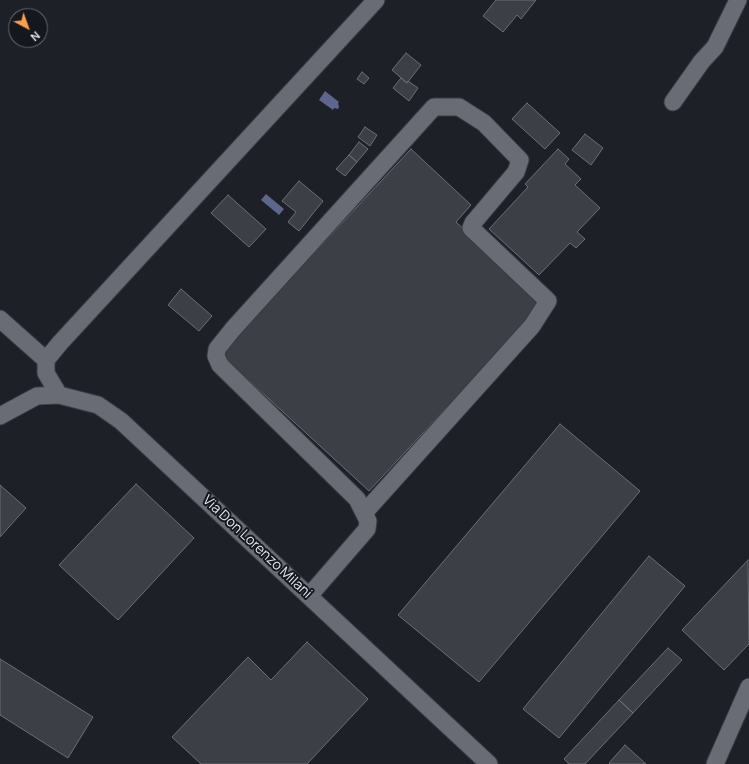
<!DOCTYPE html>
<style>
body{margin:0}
#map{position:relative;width:749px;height:764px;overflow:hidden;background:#1e2027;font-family:Manrope,sans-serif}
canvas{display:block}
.north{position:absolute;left:8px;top:8px;width:40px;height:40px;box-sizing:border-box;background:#15171e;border:1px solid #696b72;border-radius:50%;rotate:139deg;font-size:11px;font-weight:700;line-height:16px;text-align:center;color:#e8e9ef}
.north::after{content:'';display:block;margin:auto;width:14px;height:18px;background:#f9a04c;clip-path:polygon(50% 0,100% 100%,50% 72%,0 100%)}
</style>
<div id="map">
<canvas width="749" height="764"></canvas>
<div class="north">N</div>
</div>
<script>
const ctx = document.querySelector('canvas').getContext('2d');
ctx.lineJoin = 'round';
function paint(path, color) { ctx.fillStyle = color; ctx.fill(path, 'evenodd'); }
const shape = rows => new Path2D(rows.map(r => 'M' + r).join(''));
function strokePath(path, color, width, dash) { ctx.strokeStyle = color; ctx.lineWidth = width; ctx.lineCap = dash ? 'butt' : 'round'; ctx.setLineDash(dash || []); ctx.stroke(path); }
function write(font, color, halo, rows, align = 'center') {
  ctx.font = font + ' Manrope,sans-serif'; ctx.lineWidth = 4; ctx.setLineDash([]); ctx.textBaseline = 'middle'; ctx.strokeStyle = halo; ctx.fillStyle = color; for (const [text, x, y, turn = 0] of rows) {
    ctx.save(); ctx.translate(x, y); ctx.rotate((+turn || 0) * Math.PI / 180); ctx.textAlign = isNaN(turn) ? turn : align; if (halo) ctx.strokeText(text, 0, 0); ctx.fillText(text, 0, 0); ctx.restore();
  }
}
paint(shape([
 [325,91,339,102,338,103,339,107,338,109,334,108,333,110,319,100],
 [266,194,284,209,279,215,261,200]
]), '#5e668b');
const building = shape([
 [496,0,536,0,521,19,517,15,503,32,483,16,496,0],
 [406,53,421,65,407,83,392,70,406,53],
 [362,72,369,78,364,84,357,79,362,72],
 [401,78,407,83,408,81,418,88,409,101,393,88,401,78],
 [527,103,560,133,545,149,512,119,527,103],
 [365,127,377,135,370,146,358,137,365,127],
 [585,134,603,148,591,165,572,150,585,134],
 [359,142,368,149,357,162,349,155,359,142],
 [411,149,471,205,456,222,544,303,369,491,220,354,411,149],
 [558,149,569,159,565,164,581,179,575,185,600,208,577,232,585,239,576,248,570,243,539,275,489,229,528,187,525,184,558,149],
 [349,155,357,162,345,176,336,169,349,155],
 [299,181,323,201,299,231,288,222,296,212,282,201,299,181],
 [228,195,266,229,249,247,211,213,228,195],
 [181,289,212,316,199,331,168,305,181,289],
 [560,424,640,491,479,682,398,615,560,424],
 [136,484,194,538,118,620,59,565,136,484],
 [0,485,26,508,0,537,0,485],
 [649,556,685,586,559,738,523,709,649,556],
 [748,560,749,644,724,670,682,630,748,560],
 [307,642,368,699,307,764,201,764,172,737,248,657,271,680,307,642],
 [668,648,682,660,633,713,619,700,668,648],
 [0,659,93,717,68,758,0,715,0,659],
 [619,700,633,713,585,764,569,764,564,759,619,700],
 [625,745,646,764,610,764,609,763,625,745]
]);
paint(building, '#3d3f47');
strokePath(building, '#6c6e77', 1);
const minor = shape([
 [673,102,702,61,715,47,738,0],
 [0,319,46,360],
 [59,395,46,373,46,360,60,343,376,0],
 [0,416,37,396,59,395,98,405,121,421,489,764],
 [309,596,367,529,368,521,357,499,220,365,216,356,217,349,233,329,434,107,459,107,484,123,520,160,516,172,473,223,471,228,548,301,532,326,364,513],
 [715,764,749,687]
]);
strokePath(minor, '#393b41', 19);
strokePath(minor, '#6a6c75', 17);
write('14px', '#e8e9ef', '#15171e', [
 ["Via Don Lorenzo Milani",257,547,43]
]);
</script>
